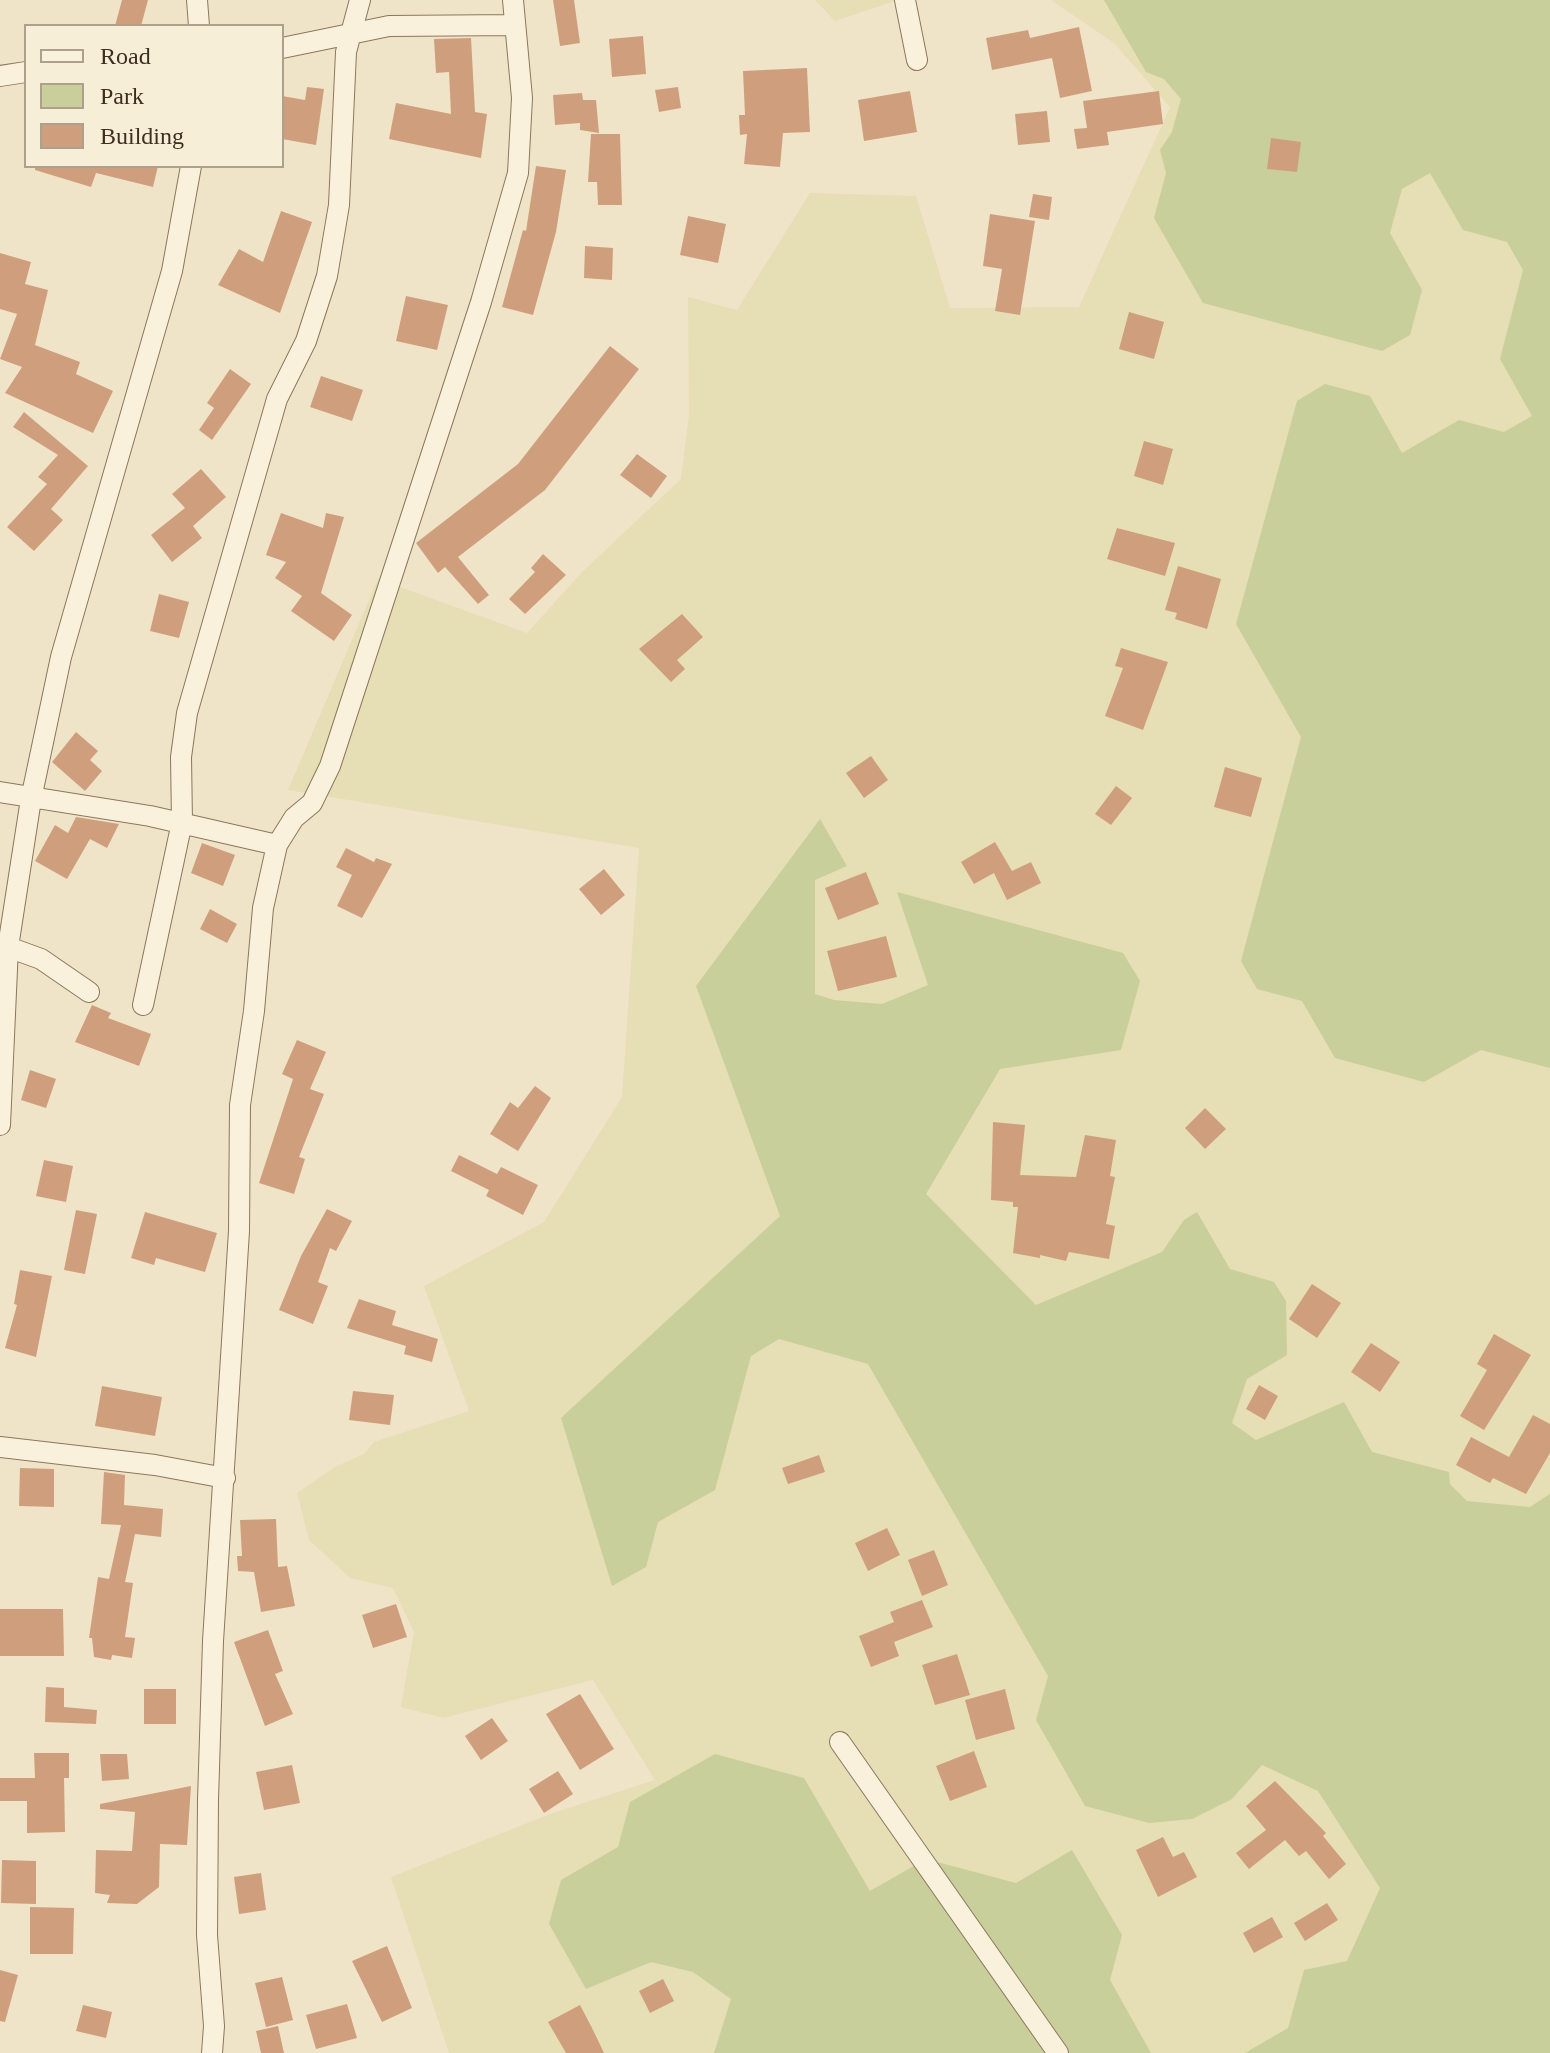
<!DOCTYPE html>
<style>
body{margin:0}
#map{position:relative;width:1550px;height:2053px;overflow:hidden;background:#f0e4c8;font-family:Georgia,serif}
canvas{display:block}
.legend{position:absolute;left:24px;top:24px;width:260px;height:144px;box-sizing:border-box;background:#f7eed8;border:2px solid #ada18e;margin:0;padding:10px 14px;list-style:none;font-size:24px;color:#3d2e20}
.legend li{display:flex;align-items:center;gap:16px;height:40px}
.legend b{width:40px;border:2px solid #ada18e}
</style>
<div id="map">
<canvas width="1550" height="2053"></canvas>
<ul class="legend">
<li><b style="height:10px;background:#faf1dc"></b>Road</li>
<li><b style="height:22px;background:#c9cf9b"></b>Park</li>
<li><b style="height:22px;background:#cf9f7d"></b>Building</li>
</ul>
</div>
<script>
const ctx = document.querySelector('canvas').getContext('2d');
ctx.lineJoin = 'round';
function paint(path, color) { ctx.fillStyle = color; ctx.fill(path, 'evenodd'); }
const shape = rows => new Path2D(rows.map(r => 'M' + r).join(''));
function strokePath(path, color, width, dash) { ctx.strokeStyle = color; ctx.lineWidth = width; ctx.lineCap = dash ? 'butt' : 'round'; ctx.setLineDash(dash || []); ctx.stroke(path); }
paint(shape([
 [815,0,898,0,835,21],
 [1051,0,1550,0,1550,2053,449,2053,391,1877,550,1814,655,1780,593,1680,443,1718,401,1707,414,1632,393,1588,350,1578,309,1540,297,1493,335,1467,364,1454,374,1442,469,1411,424,1286,544,1222,622,1097,639,848,288,790,378,579,527,633,581,573,681,479,689,414,688,297,737,310,810,193,916,196,950,308,1079,307,1170,107,1114,43]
]), '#e6deb5');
paint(shape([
 [1104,0,1550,0,1550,1068,1481,1050,1424,1082,1335,1058,1302,1001,1257,989,1241,961,1301,737,1236,624,1297,401,1325,384,1370,396,1402,453,1459,420,1504,432,1532,416,1500,359,1523,270,1507,242,1463,230,1430,173,1402,189,1390,233,1422,290,1410,335,1382,351,1203,303,1154,218,1166,173,1160,150,1172,132,1181,99,1164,79,1146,72],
 [820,819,847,866,815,880,815,994,834,1000,882,1004,928,985,897,892,1123,953,1140,981,1121,1050,1000,1069,926,1194,1036,1305,1162,1252,1184,1220,1197,1212,1230,1269,1274,1282,1286,1301,1287,1355,1247,1379,1232,1423,1256,1440,1344,1402,1372,1452,1449,1472,1450,1484,1467,1501,1530,1507,1550,1494,1550,2053,1245,2053,1288,2028,1304,1970,1347,1961,1380,1888,1318,1791,1262,1765,1232,1799,1192,1819,1149,1823,1085,1806,1036,1720,1048,1676,868,1364,779,1339,751,1356,715,1490,658,1522,646,1567,612,1586,561,1418,780,1216,696,986],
 [715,1754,804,1778,870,1891,926,1859,1016,1883,1072,1850,1122,1935,1110,1980,1151,2053,714,2053,731,1999,693,1972,651,1962,586,1989,549,1924,561,1880,618,1847,630,1802]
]), '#c9cf9b');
paint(shape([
 [122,0,148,0,141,26,115,26],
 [553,0,574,0,580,43,560,46],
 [1079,27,1092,91,1060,98,1052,58,992,70,986,38,1028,30,1030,38],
 [643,36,646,74,612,77,609,39],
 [471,38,475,112,487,114,481,158,389,139,396,103,451,114,449,72,436,73,434,39],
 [807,68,810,132,783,133,780,167,744,164,747,134,740,135,739,115,745,115,743,71],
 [307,87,324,89,316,145,282,139,282,96,305,100],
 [678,87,681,108,659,112,655,90],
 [910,91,917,132,864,141,858,100],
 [1159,91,1163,124,1107,132,1109,145,1077,149,1074,129,1087,128,1083,101],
 [582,93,583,100,596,100,599,133,580,130,580,123,555,125,553,95],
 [1047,111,1050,142,1018,145,1015,114],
 [591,134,620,134,622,205,598,205,597,182,588,182],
 [1271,138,1301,142,1297,172,1267,169],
 [35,166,158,166,153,187,96,173,91,187,35,170],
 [536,166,566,170,556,232,533,315,502,307,523,230,526,231],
 [1033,194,1052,197,1049,220,1029,217],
 [281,211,312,222,280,313,218,285,239,249,263,262],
 [990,214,1035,221,1020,315,995,311,1002,269,983,266],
 [688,216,726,224,718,263,680,255],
 [585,246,613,248,612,280,584,278],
 [0,253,31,262,25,284,48,290,35,345,80,362,76,374,113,391,93,433,5,393,22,367,0,359,17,314,0,309],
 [406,296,448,305,437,350,396,341],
 [1129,312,1164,322,1154,359,1119,349],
 [610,346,639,369,545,490,458,557,489,595,478,604,445,567,438,573,416,543,518,464],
 [230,369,251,384,212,440,199,430,214,408,207,403],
 [321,376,363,390,352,421,310,407],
 [24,412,88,466,51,509,63,520,34,551,7,527,47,484,38,477,58,455,13,427],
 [1144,441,1173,449,1163,485,1134,476],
 [637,454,667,476,651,498,620,475],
 [201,469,226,497,193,526,202,538,172,562,151,535,185,508,172,494],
 [281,513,323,528,326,513,344,517,321,593,352,615,334,641,291,611,302,596,275,578,286,562,266,555],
 [1117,528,1175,543,1165,576,1107,559],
 [543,554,566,575,525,614,509,599,535,572,531,568],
 [1178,566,1221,579,1207,629,1175,619,1177,613,1165,610],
 [159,594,189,602,179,638,150,631],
 [682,614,703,637,677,660,685,669,671,682,639,649],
 [1121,648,1168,662,1143,730,1105,716,1123,668,1115,666],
 [76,732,98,751,90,760,102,771,85,791,52,762],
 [871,756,888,780,864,798,846,773],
 [1225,767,1262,778,1251,817,1214,807],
 [1116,786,1132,798,1111,825,1095,814],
 [76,817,119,824,107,848,90,839,67,879,35,861,55,825,68,833],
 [995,842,1012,871,1031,862,1041,883,1007,900,994,873,974,884,961,862],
 [202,843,235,855,223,886,191,873],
 [346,848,374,862,376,858,392,864,362,918,337,906,352,875,336,867],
 [604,869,625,895,601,915,579,889],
 [866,872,879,904,838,920,825,888],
 [210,909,237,924,227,943,200,929],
 [886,936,897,977,838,991,827,951],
 [92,1005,111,1013,108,1018,151,1034,139,1066,75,1042],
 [297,1040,326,1052,310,1089,324,1094,299,1157,305,1159,294,1194,259,1183,293,1079,282,1074],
 [30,1070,56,1079,46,1108,21,1100],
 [535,1086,551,1098,518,1151,490,1134,510,1102,518,1108],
 [1205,1108,1226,1129,1205,1149,1185,1128],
 [993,1122,1025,1125,1020,1175,1076,1177,1085,1135,1116,1140,1110,1176,1115,1177,1106,1224,1115,1226,1109,1259,1069,1252,1066,1261,1040,1255,1040,1258,1013,1253,1018,1207,1013,1207,1013,1202,991,1200],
 [459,1155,497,1174,501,1167,538,1185,523,1215,486,1196,489,1190,451,1171],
 [44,1160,73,1166,66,1202,36,1196],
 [327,1209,352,1221,336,1251,330,1248,318,1282,328,1286,313,1324,279,1310,301,1256],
 [76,1210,97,1214,85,1274,64,1270],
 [145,1212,217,1233,205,1272,156,1258,154,1265,131,1258],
 [20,1270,52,1276,36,1357,5,1348,17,1305,14,1304],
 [1312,1284,1341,1303,1317,1338,1289,1319],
 [359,1299,396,1311,392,1325,438,1339,432,1362,404,1354,406,1346,347,1328],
 [1494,1334,1531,1355,1484,1430,1460,1416,1487,1370,1477,1364],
 [1371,1343,1400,1362,1380,1392,1351,1372],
 [1259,1385,1278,1396,1265,1420,1246,1409],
 [102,1386,162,1397,155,1436,95,1426],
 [353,1391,394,1395,390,1425,349,1420],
 [1533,1415,1550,1424,1550,1453,1526,1494,1493,1478,1490,1483,1456,1465,1471,1437,1509,1457],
 [819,1455,825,1472,788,1484,782,1468],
 [20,1468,54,1469,54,1507,19,1506],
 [104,1472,125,1475,124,1505,163,1509,161,1537,135,1534,125,1582,133,1583,125,1637,135,1638,132,1658,112,1655,111,1660,94,1657,92,1638,89,1638,98,1577,109,1579,121,1525,101,1524],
 [276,1519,278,1567,287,1566,295,1606,261,1612,254,1572,238,1571,237,1556,242,1556,240,1520],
 [887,1528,900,1555,868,1571,855,1543],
 [934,1550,948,1585,922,1596,908,1560],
 [922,1600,933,1627,894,1642,899,1656,871,1667,859,1636,894,1622,890,1612],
 [396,1604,407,1637,373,1648,362,1615],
 [0,1609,63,1609,64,1656,0,1656],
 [268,1630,283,1671,275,1674,293,1714,265,1726,234,1642],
 [957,1654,970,1695,935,1705,922,1665],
 [46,1687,64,1688,64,1707,97,1710,96,1724,45,1722],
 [144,1689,176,1689,176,1724,144,1724],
 [1005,1689,1015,1729,976,1740,965,1700],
 [580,1694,614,1749,580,1770,546,1714],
 [492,1718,508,1741,481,1760,465,1736],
 [974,1751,987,1787,950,1801,936,1766],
 [34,1753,69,1753,69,1778,64,1778,65,1832,27,1833,27,1801,0,1801,0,1778,35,1778],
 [100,1754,127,1754,129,1779,102,1781],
 [292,1765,300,1803,264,1810,256,1772],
 [558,1771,573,1794,544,1813,529,1789],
 [1275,1781,1326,1833,1323,1836,1346,1864,1329,1879,1306,1851,1299,1856,1285,1840,1249,1869,1236,1853,1266,1830,1246,1806],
 [191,1786,187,1845,160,1844,159,1887,137,1904,107,1903,110,1895,95,1893,96,1850,132,1851,135,1812,100,1809,100,1804],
 [1163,1837,1173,1857,1184,1852,1197,1877,1158,1897,1136,1850],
 [2,1860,36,1861,36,1904,1,1903],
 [261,1873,266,1910,239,1914,234,1877],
 [1327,1903,1338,1920,1305,1941,1294,1923],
 [30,1907,74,1908,73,1954,30,1954],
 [1272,1917,1283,1937,1254,1953,1243,1933],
 [387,1946,412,2008,382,2022,352,1961],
 [0,1970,18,1975,5,2022,0,2021],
 [282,1977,293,2020,266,2027,255,1983],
 [663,1979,674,2001,650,2013,639,1991],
 [347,2004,357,2038,316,2049,306,2015],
 [83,2005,112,2012,106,2038,76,2031],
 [580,2005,592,2028,604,2053,566,2053,548,2022],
 [278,2026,284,2053,261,2053,256,2031]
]), '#cf9f7d');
const street = shape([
 [197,0,199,26],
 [905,0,917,60],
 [282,48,389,26,514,25],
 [0,76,26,72],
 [0,792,150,816,277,845,263,908,254,1011,240,1105,239,1231,213,1641,208,1800,207,1935,214,2026,212,2053],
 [277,845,294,818,312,803,330,766,481,302,518,173,522,98,513,0],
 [8,947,41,959,89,992],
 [143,1005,182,822,181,757,187,713,277,399,306,341,327,276,339,205,346,52,360,0],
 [0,1125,8,947,31,799,61,657,172,271,191,166],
 [0,1447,155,1465,225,1478],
 [840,1742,1058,2053]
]);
strokePath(street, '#8d765c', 22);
strokePath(street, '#faf1dc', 20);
</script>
